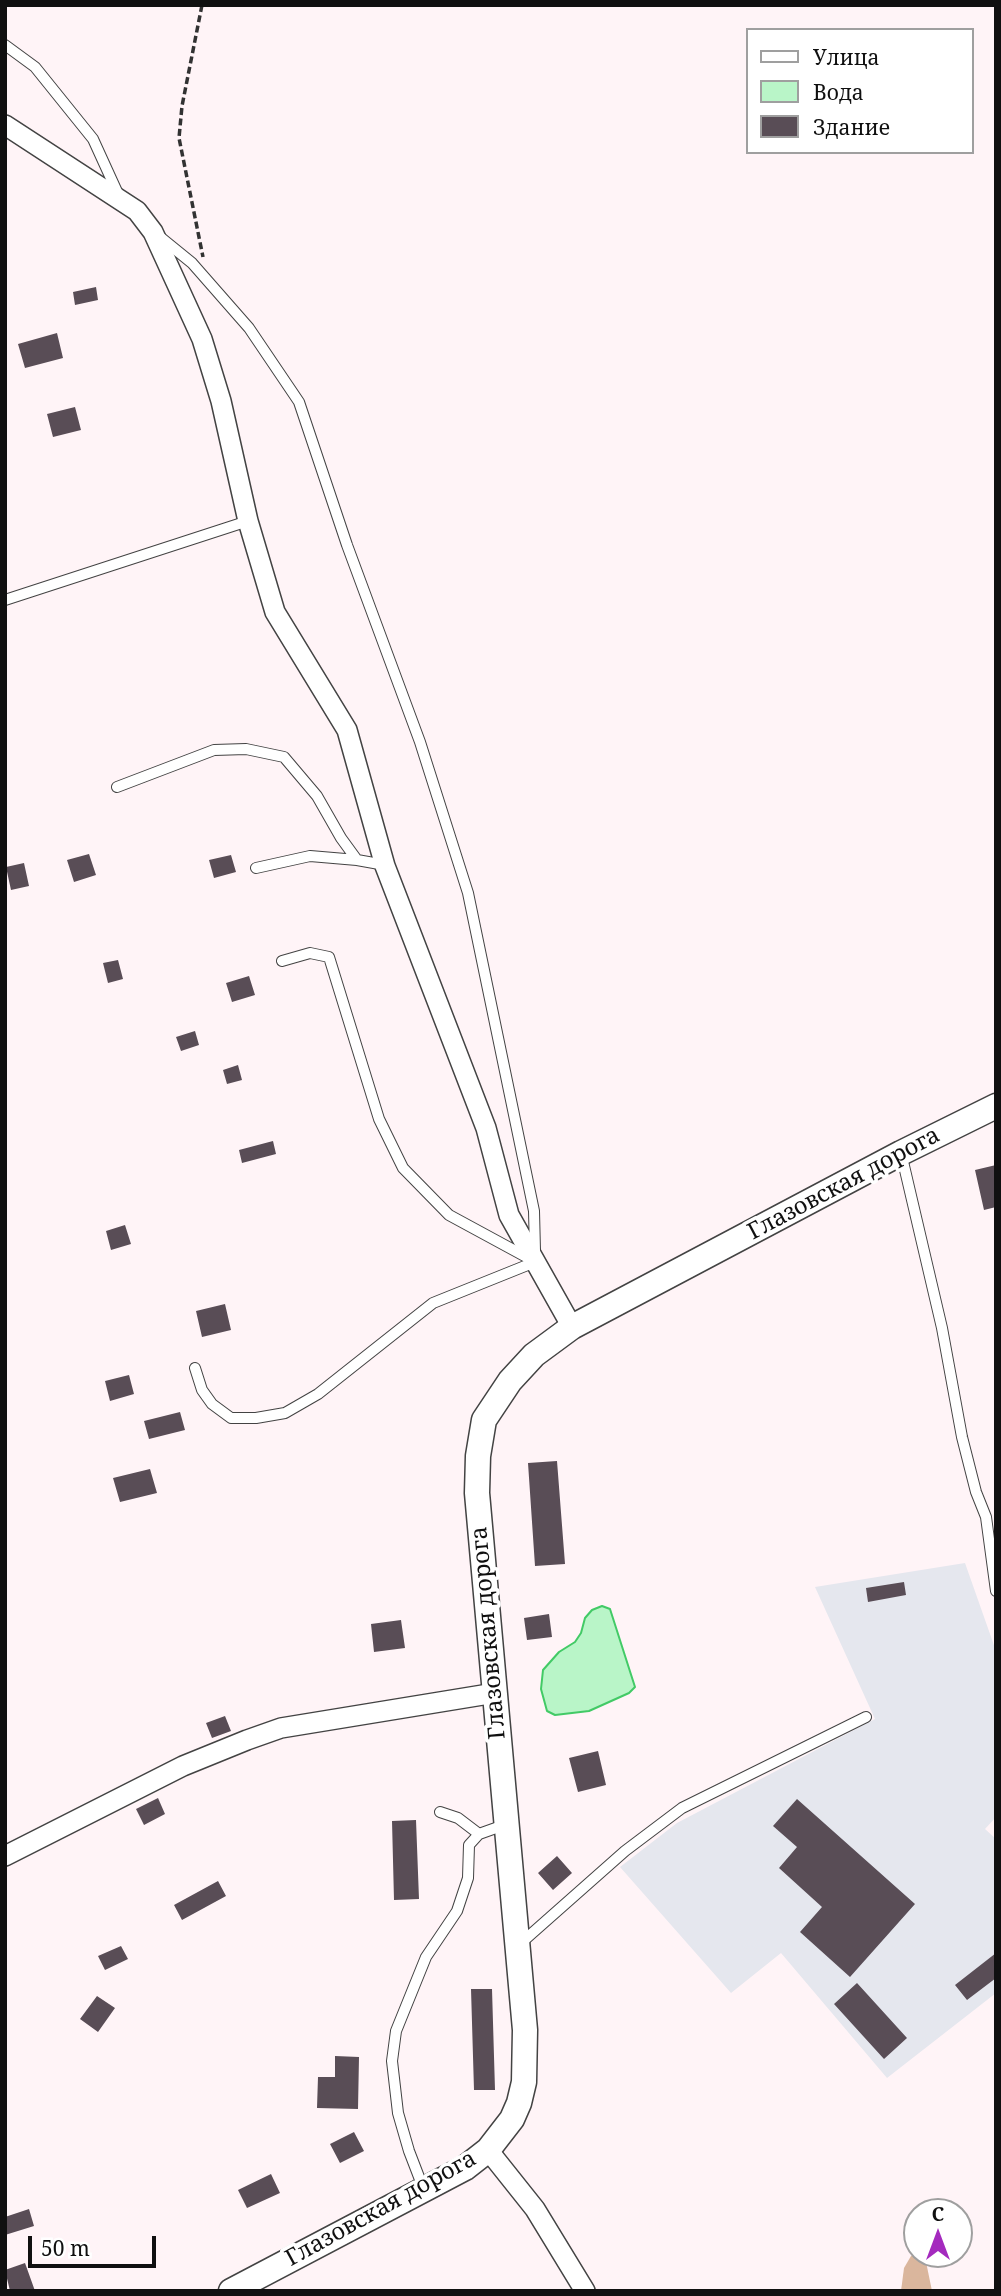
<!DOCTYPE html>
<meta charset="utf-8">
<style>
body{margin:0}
#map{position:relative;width:1001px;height:2296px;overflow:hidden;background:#fff4f7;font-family:"Noto Serif",serif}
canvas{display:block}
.frame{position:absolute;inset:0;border:7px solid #101010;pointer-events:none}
.legend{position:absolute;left:746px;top:28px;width:228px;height:126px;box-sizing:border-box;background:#fff;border:2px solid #9f9f9f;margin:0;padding:9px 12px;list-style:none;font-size:21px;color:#101010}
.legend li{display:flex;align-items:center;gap:14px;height:35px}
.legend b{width:35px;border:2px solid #9f9f9f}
.north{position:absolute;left:903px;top:2198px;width:70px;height:70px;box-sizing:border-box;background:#fff;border:2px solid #9f9f9f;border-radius:50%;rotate:0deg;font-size:19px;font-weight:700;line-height:28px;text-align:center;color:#101010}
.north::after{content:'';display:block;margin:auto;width:24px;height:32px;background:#a42abe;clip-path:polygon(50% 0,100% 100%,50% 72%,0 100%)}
.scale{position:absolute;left:28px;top:2236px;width:128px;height:32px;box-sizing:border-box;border:4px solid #101010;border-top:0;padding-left:9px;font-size:21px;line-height:24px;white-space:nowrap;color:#101010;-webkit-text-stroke:5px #fff;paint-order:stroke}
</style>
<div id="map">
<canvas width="1001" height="2296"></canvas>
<div class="frame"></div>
<ul class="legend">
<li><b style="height:9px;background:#fff"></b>Улица</li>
<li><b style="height:19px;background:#b9f5c8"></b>Вода</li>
<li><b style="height:19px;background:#594d56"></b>Здание</li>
</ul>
<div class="north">С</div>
<div class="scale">50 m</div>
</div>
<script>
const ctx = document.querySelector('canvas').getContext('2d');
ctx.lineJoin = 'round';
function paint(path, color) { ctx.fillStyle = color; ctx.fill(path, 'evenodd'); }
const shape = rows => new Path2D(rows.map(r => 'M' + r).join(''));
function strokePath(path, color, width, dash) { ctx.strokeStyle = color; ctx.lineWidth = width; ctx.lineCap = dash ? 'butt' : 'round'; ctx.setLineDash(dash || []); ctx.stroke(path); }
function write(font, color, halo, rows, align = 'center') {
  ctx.font = font + ' "Noto Serif",serif'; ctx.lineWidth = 7; ctx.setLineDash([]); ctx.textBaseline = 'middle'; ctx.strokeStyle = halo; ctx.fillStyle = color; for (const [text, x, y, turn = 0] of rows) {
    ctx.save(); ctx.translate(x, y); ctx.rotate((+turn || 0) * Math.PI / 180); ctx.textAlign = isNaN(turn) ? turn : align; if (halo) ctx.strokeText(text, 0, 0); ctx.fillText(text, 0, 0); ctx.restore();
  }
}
paint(shape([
 [965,1563,996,1651,996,1817,985,1829,996,1839,996,1993,887,2078,781,1953,731,1993,620,1867,677,1823,875,1719,815,1587]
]), '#e5e7ee');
paint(shape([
 [916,2254,925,2257,932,2291,901,2291,904,2268,911,2256]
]), '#dab69d');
const water = shape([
 [602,1606,610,1609,635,1687,629,1693,589,1711,555,1715,547,1711,541,1689,543,1670,559,1652,575,1642,581,1633,585,1618,592,1610,602,1606]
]);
paint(water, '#b9f5c8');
strokePath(water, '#42ca66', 2);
paint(shape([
 [96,287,98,300,75,305,73,292],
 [57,333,63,358,25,368,18,344],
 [75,407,81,430,53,437,47,414],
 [89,854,96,875,74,882,67,860],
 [231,855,236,872,214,878,209,860],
 [24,863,29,886,11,890,6,867],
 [118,960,123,979,108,983,103,963],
 [249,976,255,995,232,1002,226,983],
 [195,1031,199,1045,181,1051,176,1037],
 [238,1065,242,1080,227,1084,223,1070],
 [273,1141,276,1154,242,1163,239,1150],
 [996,1165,996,1207,984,1210,975,1170],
 [125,1225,131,1244,111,1250,106,1231],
 [225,1304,231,1330,202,1337,196,1311],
 [129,1375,134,1394,110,1401,105,1381],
 [180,1412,185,1430,149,1439,144,1421],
 [557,1461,565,1564,535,1566,528,1463],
 [150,1469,157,1493,120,1502,113,1478],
 [904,1582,906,1595,868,1602,866,1588],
 [549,1614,552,1637,527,1640,524,1618],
 [401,1620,405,1648,374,1652,371,1624],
 [225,1716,231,1731,212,1738,206,1723],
 [598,1751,606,1785,578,1792,569,1758],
 [158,1798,165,1814,144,1825,136,1809],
 [797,1799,915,1904,850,1977,800,1932,822,1907,779,1868,797,1847,773,1826],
 [416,1820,419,1899,394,1900,392,1821],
 [557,1856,572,1873,553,1890,538,1873],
 [218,1881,226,1896,182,1920,174,1905],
 [121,1946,128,1959,105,1970,98,1956],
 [996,1953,996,1978,967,2000,955,1985],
 [857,1983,907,2038,884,2059,834,2004],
 [471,1989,492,1989,495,2090,474,2090],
 [97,1996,115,2008,98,2032,80,2019],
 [335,2056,359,2057,358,2109,317,2108,318,2077,335,2077],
 [354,2132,364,2151,340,2163,330,2144],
 [271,2174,280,2193,247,2208,238,2190],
 [29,2209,34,2226,5,2235,5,2217],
 [25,2263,35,2291,10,2291,5,2270]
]), '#594d56');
const service = shape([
 [5,45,35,67,93,139,119,196],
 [160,237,192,263,249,328,299,402,347,545,420,742,468,893,534,1211,535,1251],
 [5,600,248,521],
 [117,787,214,750,246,749,284,757,317,796,341,838,357,860,385,865],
 [256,868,310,856,357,860],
 [282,961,310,953,329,957,379,1119,403,1168,449,1215,532,1260],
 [901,1153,942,1328,962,1437,976,1492,986,1517,996,1591],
 [195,1368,202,1390,212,1404,231,1418,256,1418,285,1413,318,1394,433,1303,535,1262],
 [440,1812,458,1818,479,1834],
 [521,1943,625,1851,682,1808,866,1717],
 [424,2190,409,2151,398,2113,392,2061,396,2031,426,1957,457,1911,468,1878,469,1845,479,1834,507,1824]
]);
const minor = shape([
 [5,125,137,211,153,232,202,339,221,401,248,521,275,612,347,730,385,866,486,1128,509,1215,572,1327],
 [5,1856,183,1766,247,1740,281,1728,495,1693],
 [488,2150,535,2209,585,2291]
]);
const tertiary = shape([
 [231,2291,465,2168,488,2150,512,2119,519,2103,524,2082,525,2030,477,1493,478,1456,484,1420,510,1381,534,1355,572,1327,901,1153,996,1106]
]);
strokePath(service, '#434343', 12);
strokePath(minor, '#434343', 22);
strokePath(tertiary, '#434343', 27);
strokePath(shape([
 [202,5,182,106,179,138,203,257]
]), '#323232', 3.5, [7, 3.5]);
strokePath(service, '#fff', 10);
strokePath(minor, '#fff', 19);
strokePath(tertiary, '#fff', 24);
write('23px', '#101010', '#fff', [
 ["Глазовская дорога",844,1184,-28],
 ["Глазовская дорога",489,1633,-95],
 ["Глазовская дорога",381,2209,-29]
]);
</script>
